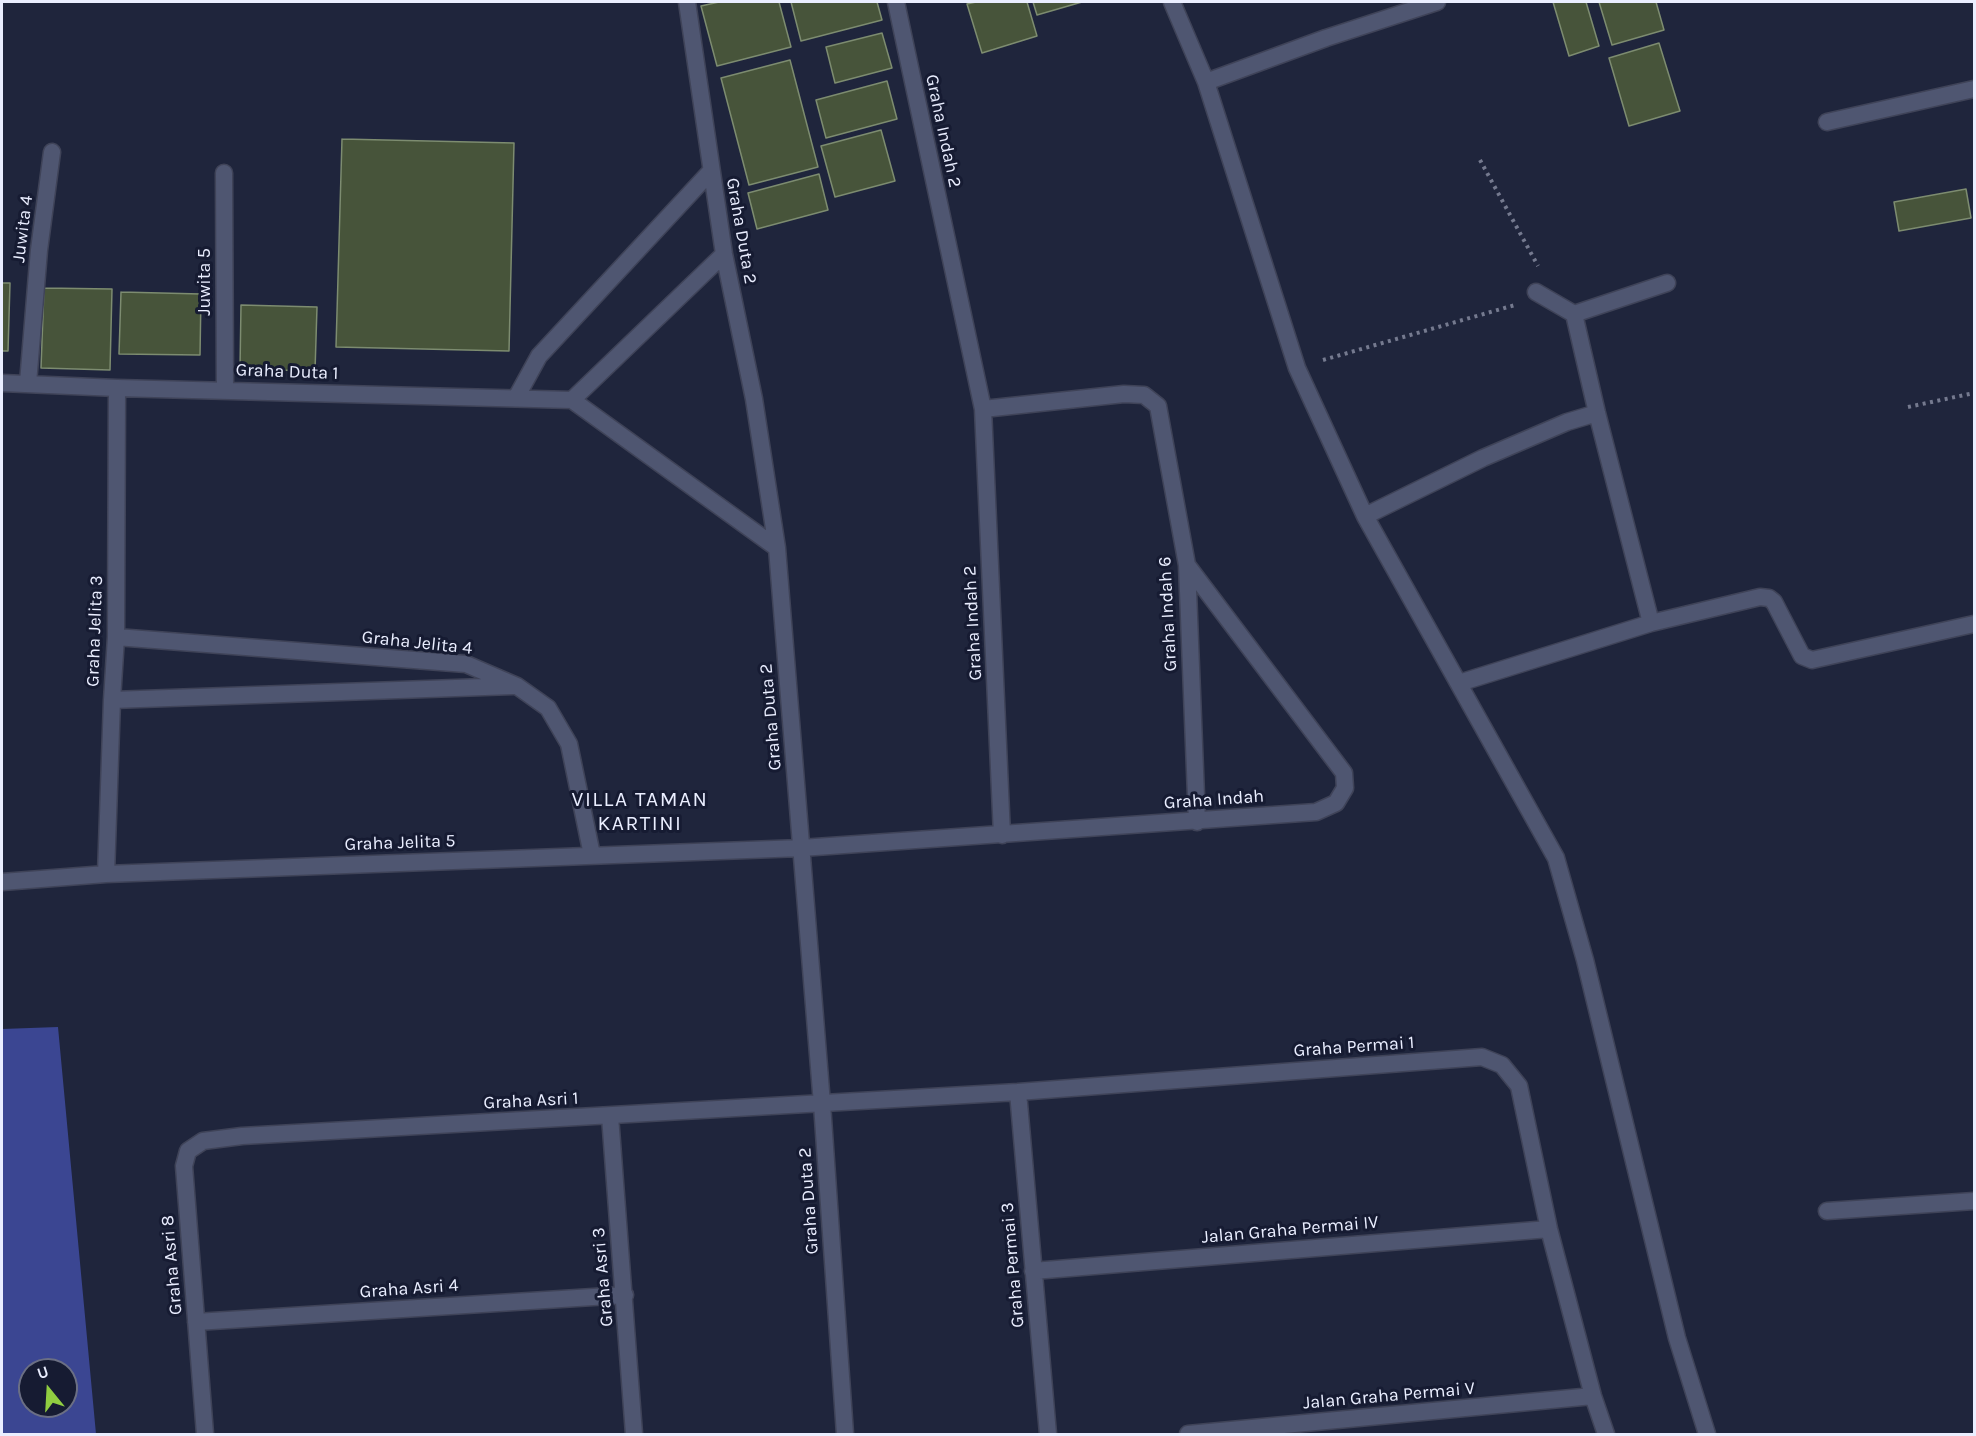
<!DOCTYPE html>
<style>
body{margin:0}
#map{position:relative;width:1976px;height:1436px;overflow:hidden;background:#1f253c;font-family:Karla,sans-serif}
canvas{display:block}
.frame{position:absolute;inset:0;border:3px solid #eaeeff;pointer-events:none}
.north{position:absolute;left:18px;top:1358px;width:60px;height:60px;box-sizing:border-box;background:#161b32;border:2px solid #6b6f84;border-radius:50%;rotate:342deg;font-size:16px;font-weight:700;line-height:24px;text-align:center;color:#eaeeff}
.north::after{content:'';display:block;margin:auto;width:21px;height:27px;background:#90cd41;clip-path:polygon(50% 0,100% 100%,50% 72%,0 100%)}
</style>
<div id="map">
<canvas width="1976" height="1436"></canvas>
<div class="frame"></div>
<div class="north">U</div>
</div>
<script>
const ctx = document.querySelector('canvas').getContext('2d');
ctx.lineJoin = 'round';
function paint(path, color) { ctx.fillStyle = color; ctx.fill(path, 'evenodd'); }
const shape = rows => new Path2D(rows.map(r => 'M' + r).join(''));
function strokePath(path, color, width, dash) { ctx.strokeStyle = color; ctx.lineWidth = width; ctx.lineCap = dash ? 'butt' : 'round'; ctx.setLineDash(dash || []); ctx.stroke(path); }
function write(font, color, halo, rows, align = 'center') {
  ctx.font = font + ' Karla,sans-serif'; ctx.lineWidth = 6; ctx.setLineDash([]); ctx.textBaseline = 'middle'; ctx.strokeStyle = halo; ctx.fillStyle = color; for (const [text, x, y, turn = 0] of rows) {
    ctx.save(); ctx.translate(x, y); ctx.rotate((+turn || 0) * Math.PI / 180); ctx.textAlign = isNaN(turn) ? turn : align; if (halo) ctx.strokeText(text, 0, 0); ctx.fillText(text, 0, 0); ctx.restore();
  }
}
paint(shape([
 [58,1027,96,1434,2,1434,2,1029],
 [30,1370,66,1370,66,1406,30,1406]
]), '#3b4692');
const building = shape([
 [719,2,779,2,791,47,717,66,701,6,719,2],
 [791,2,877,2,882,20,801,41,791,2],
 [976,2,1027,2,1037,36,982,53,967,4,976,2],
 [1033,2,1082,2,1037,15,1033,2],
 [1553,2,1586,2,1599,46,1569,56,1553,2],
 [1599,2,1656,2,1664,30,1612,45,1599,2],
 [882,33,892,68,835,83,826,47,882,33],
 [1659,43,1680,111,1629,126,1609,58,1659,43],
 [790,60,818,167,749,185,721,78,790,60],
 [887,81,897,119,826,138,816,100,887,81],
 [881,130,895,181,835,197,821,146,881,130],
 [342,139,514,143,509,351,336,347,342,139],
 [819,174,828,210,757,229,748,193,819,174],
 [1966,189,1971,218,1899,231,1894,202,1966,189],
 [2,283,10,283,8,351,2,351,2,283],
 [44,288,112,289,110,370,41,368,44,288],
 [121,292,201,294,200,355,119,354,121,292],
 [241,305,317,307,315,371,240,369,241,305]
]);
paint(building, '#47543a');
strokePath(building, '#7d8c70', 1.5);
const minor = shape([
 [687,2,724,254,754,399,777,548,822,1104,845,1434],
 [896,2,983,409,1002,835],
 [1172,2,1206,82,1297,368,1365,516,1556,858,1585,960,1677,1338,1707,1434],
 [1206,82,1326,38,1437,2],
 [1827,122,1974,89],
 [224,173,225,390],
 [1536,292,1574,314,1597,413,1651,623],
 [1574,314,1667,283],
 [2,383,117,388,572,400,777,548],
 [28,383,39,250,52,152],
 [516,398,539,356,711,171],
 [572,400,724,254],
 [983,409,1124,394,1144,395,1158,406,1187,565,1197,822],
 [1365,516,1483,458,1567,422,1597,413],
 [116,637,466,664,517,686,548,708,569,744,592,855],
 [1459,683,1651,623,1760,597,1769,598,1774,602,1802,656,1812,660,1974,624],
 [112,700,513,686],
 [106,874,112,700,116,637,117,388],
 [2,882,106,874,801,848,1316,812,1336,803,1345,788,1344,773,1187,565],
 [1018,1092,1048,1434],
 [610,1116,634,1434],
 [1827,1211,1974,1201],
 [1033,1271,1549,1229],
 [196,1322,625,1295],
 [205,1434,184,1166,188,1151,203,1141,242,1136,1018,1092,1482,1057,1502,1065,1519,1086,1549,1229,1593,1396,1606,1434],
 [1188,1434,1593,1396]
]);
strokePath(minor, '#3f4358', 19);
strokePath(shape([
 [1480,160,1538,266],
 [1323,360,1515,305],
 [1908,407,1974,393]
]), '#757a8f', 4, [3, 4.5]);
strokePath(minor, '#4f5671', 16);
write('18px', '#eaeeff', '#161b32', [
 ["Graha Indah 2",943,131,78],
 ["Juwita 4",23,229,-83],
 ["Graha Duta 2",741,231,80],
 ["Juwita 5",205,282,-90],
 ["Graha Duta 1",287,372,2],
 ["Graha Indah 6",1168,614,-93],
 ["Graha Indah 2",973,623,-93],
 ["Graha Jelita 3",95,631,-88],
 ["Graha Jelita 4",417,643,6],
 ["Graha Duta 2",771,717,-95],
 ["Graha Indah",1214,800,-4],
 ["Graha Jelita 5",400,843,-2],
 ["Graha Permai 1",1354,1047,-4],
 ["Graha Asri 1",531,1101,-3],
 ["Graha Duta 2",809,1201,-94],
 ["Jalan Graha Permai IV",1290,1230,-5],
 ["Graha Asri 8",172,1265,-95],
 ["Graha Permai 3",1013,1265,-95],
 ["Graha Asri 3",603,1277,-95],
 ["Graha Asri 4",409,1289,-4],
 ["Jalan Graha Permai V",1389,1396,-5]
]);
ctx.letterSpacing = '1.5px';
write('21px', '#eaeeff', '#161b32', [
 ["VILLA TAMAN",640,800],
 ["KARTINI",640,824]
]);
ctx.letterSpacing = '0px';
</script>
